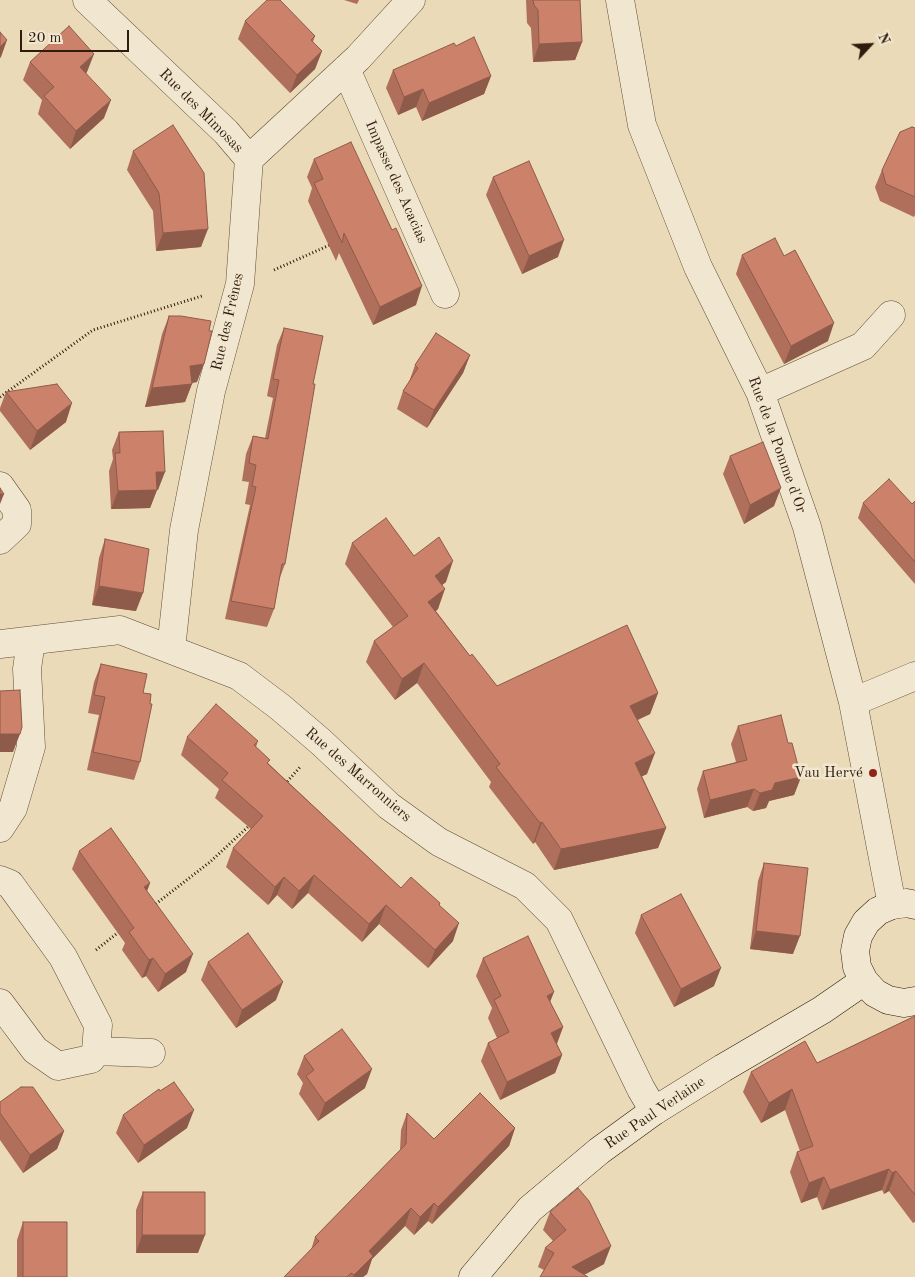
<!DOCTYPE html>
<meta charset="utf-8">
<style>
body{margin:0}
#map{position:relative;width:915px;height:1277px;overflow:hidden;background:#eadab7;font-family:"Old Standard TT",serif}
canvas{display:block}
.north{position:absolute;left:845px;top:20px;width:50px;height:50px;-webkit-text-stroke:4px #f1e7d0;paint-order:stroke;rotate:65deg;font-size:14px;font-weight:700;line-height:20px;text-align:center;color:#2f1c0c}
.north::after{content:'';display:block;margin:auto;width:18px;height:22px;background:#2f1c0c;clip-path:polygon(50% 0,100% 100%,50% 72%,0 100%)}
.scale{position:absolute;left:20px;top:30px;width:109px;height:22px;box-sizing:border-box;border:2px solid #2f1c0c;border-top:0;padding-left:6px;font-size:15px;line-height:18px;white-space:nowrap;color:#2f1c0c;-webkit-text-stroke:4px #f1e7d0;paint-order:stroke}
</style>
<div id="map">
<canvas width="915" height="1277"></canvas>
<div class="north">N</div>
<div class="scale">20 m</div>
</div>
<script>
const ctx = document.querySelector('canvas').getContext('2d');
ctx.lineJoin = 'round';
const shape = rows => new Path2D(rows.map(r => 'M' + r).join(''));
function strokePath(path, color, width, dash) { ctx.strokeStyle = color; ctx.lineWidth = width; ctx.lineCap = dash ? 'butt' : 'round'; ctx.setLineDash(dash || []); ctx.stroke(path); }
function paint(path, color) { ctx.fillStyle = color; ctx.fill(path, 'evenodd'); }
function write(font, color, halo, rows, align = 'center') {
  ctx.font = font + ' "Old Standard TT",serif'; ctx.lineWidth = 5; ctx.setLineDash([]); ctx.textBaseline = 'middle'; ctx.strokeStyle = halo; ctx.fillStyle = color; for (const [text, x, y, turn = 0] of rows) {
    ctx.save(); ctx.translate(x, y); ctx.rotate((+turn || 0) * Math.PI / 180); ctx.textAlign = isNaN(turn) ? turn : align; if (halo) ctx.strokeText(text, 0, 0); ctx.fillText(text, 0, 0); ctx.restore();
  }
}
const street = shape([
 [87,0,226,132,249,159],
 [620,0,642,125,698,267,760,392,807,527,853,702,892,905],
 [346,69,445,294],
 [760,392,863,346,891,315],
 [0,486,17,510,17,524,0,540],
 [0,644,120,630,239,676,280,707,321,742,389,806,439,842,525,886,559,920,641,1089,654,1111],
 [171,649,184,530,211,391,240,284,249,159,358,58,411,0],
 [853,702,915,676],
 [0,828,13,808,31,747,27,669,31,641],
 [0,880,10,884,63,957,98,1025,96,1051,91,1059,58,1066,35,1050,0,1003],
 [96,1051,151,1053]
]);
const secondary = shape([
 [915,905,907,903,892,905,878,911,866,922,858,936,855,951,857,967,864,981,875,993,888,1000,904,1003,915,1001],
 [473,1277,530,1209,599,1151,654,1111,723,1068,822,1010,864,981]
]);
strokePath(street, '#5e4c37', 29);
strokePath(secondary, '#2f1c0c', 29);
strokePath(shape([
 [274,270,332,244],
 [0,397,93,330,202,296],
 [285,784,301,766],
 [153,906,210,862,250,825],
 [96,950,120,931]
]), '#2f1c0c', 3, [1, 2.5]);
strokePath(street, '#f1e7d0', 28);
strokePath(secondary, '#f1e7d0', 28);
paint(shape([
 [344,0,359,0,357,4],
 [526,0,580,0,582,42,575,60,533,62,531,28,527,23],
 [245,21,315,36,313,42,322,51,315,69,290,93,238,39],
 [456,46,491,76,484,94,422,121,416,107,398,115,386,88,393,70],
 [30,62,87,72,86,73,104,118,70,149,38,114,42,100,23,80],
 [915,128,915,215,914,217,880,201,875,187,882,170],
 [133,151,201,247,156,251,153,211,127,170],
 [314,159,416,305,373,325,339,253,336,261,308,201,312,188,307,177],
 [493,177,558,257,522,274,486,195],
 [742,255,828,341,784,364,736,274],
 [169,316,197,382,192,383,185,402,145,407,162,334],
 [284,328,313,384,285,564,279,580,274,609,267,627,225,619,250,505,245,504,249,482,242,481,246,454,253,436,265,438,273,398,267,396,277,345],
 [470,355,463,373,427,428,397,409,403,391,409,382,415,365],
 [6,392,66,422,30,450,0,411,0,408],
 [119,432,158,490,157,490,150,508,111,509,109,471,113,459,112,450],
 [730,456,774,506,744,524,723,474],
 [915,501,915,584,858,518,863,503,912,504],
 [105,539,136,611,92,605,99,558],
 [352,543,414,556,446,582,442,585,438,609,436,611,470,656,497,686,658,693,650,714,638,720,647,774,642,776,666,828,658,848,554,870,535,842,533,844,489,787,491,782,417,683,395,700,366,662,374,641,393,627,345,564],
 [101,664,143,693,150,704,140,762,134,780,87,770,99,715,88,713,94,682],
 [738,726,788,743,801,777,794,795,769,801,766,808,753,811,747,807,704,818,697,789,703,771,736,762,731,744],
 [187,737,258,741,256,747,269,764,401,888,440,903,439,905,453,941,428,968,379,924,362,942,308,893,292,909,277,895,268,905,226,867,233,848,251,829,215,798,219,789,181,755],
 [79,851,150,883,147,891,186,972,158,992,146,976,142,978,122,950,125,943,72,869],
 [764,863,793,954,750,949,758,881],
 [641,915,714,986,674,1007,635,933],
 [483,958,550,1002,563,1027,557,1044,562,1055,555,1073,500,1100,481,1061,488,1043,497,1038,488,1018,492,1008,476,976],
 [208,962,276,1000,236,1028,201,980],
 [915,1016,915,1222,913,1223,889,1191,884,1194,882,1190,822,1210,817,1197,801,1203,790,1172,797,1152,800,1151,785,1110,761,1123,743,1092,751,1072,817,1063],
 [304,1056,365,1088,318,1121,299,1094,303,1083,297,1074],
 [160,1091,187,1128,138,1163,116,1133,123,1115],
 [0,1102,64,1131,57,1149,23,1173,0,1140],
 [407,1113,434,1139,515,1128,509,1146,432,1224,428,1221,414,1235,405,1226,372,1259,367,1274,363,1277,284,1277,311,1250,315,1237,400,1150,401,1130],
 [143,1192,198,1253,136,1253,136,1210],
 [550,1212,604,1264,584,1275,544,1270,538,1267,545,1248,553,1241,543,1230],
 [23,1222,67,1277,17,1277,17,1240]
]), '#af6f5b');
paint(shape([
 [7,40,1,57,0,58,0,47],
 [582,42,575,60,533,62,539,44],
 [322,51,315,69,290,93,297,75],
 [94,54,87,72,74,85,80,67],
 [491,76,484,94,422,121,429,103],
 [423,89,416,107,398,115,404,97],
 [111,100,104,118,70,149,76,131],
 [208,229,201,247,156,251,163,233],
 [564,240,558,257,522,274,529,256],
 [422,286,416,305,373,325,380,307],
 [834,323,828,341,784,364,791,346],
 [470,355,463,373,427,428,434,410],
 [204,364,197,382,183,384,190,366],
 [192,384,185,402,145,407,152,388],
 [72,403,66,422,30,450,37,431],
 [156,472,165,472,158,490,157,490,150,508,111,509,118,491],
 [781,488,774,506,744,524,750,505],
 [0,494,4,494,0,504],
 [453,561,446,582,428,596,435,576],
 [99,586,143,593,136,611,92,605],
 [445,589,438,609,421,622,428,602],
 [424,663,417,683,395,700,402,679],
 [658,693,650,714,623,726,630,706],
 [0,734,20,734,13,752,0,752],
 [655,753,647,774,628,783,635,763],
 [801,777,794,795,769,801,766,808,753,811,760,793,775,783],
 [754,789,747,807,704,818,710,800],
 [542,822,535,842,533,844,540,823],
 [666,828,658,848,554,870,561,849],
 [314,875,308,893,292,909,299,891],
 [284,877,277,895,268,905,275,887],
 [150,883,143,901,144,887],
 [386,905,379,924,362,942,369,924],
 [459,923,453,941,428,968,435,950],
 [756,931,800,936,793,954,750,949],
 [193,954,186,972,158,992,165,974],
 [153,958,146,976,142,978,149,960],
 [721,968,714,986,674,1007,681,989],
 [283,982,276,1000,236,1028,242,1010],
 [554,992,547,1010,547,996],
 [563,1027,556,1045,551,1033],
 [562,1055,555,1073,500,1100,507,1082],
 [372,1069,365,1088,318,1121,325,1103],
 [792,1089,785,1110,761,1123,769,1103],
 [194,1110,187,1128,138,1163,144,1145],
 [515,1128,509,1146,432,1224,438,1207],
 [64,1131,57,1149,23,1173,30,1155],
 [889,1169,882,1190,822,1210,830,1190],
 [896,1171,889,1191,884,1194,892,1173],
 [824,1177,817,1197,801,1203,809,1183],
 [434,1203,428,1221,414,1235,420,1217],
 [411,1208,405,1226,372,1259,367,1274,363,1277,353,1277,369,1251],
 [142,1235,205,1235,198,1253,136,1253],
 [611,1246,604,1264,580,1277,572,1267]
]), '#8e5a4a');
const building = shape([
 [267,0,280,0,315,36,311,40,322,51,297,75,245,21,267,0],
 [533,0,580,0,582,42,539,44,538,10,534,5,533,0],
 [69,26,94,54,80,67,111,100,76,131,44,96,54,87,30,62,69,26],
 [0,32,7,40,0,47,0,32],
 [474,37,491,76,429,103,423,89,404,97,393,70,454,43,456,46,474,37],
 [173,125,204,173,208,229,163,233,159,193,133,151,173,125],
 [912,127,915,128,915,197,886,184,882,170,900,132,912,127],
 [351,142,392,230,396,228,422,286,380,307,344,233,342,243,314,183,323,179,314,159,351,142],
 [529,161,564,240,529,256,493,177,529,161],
 [775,238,784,256,795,250,834,323,791,346,742,255,775,238],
 [169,316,181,316,211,321,209,331,212,331,204,364,190,366,192,384,152,388,169,316],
 [284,328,323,336,313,384,315,384,285,564,282,564,274,609,231,601,256,487,252,486,256,465,249,463,253,436,268,439,279,380,273,379,284,328],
 [436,333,470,355,434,410,403,391,418,368,415,365,436,333],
 [57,384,72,403,37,431,6,392,57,384],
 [163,431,165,472,156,472,157,490,118,491,115,453,120,453,119,432,163,431],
 [763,442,781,488,750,505,730,456,763,442],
 [889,479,912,504,915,501,915,562,863,503,889,479],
 [0,488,4,494,0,494,0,488],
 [386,518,414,556,439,537,453,561,435,576,445,589,428,602,470,656,472,654,497,686,627,625,658,693,630,706,655,753,635,763,666,828,561,849,542,822,540,823,496,767,500,764,424,663,402,679,374,641,408,616,352,543,386,518],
 [105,539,149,549,143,593,99,586,105,539],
 [101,664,147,674,143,693,151,694,150,704,152,704,140,762,93,752,105,697,94,695,101,664],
 [20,690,22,727,20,734,0,734,0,691,20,690],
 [216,704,258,741,254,745,270,760,267,763,401,888,411,877,440,903,439,905,459,923,435,950,386,905,369,924,314,875,299,891,284,877,275,887,233,848,263,816,222,780,228,773,187,737,216,704],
 [781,715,788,743,792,743,801,777,775,783,772,790,760,793,754,789,710,800,703,771,747,760,738,726,781,715],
 [111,828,150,883,144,887,193,954,165,974,153,958,149,960,129,932,134,928,79,851,111,828],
 [764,863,808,868,800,936,756,931,764,863],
 [681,894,721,968,681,989,641,915,681,894],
 [248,933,283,982,242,1010,208,962,248,933],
 [528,936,554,992,547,996,563,1027,551,1033,562,1055,507,1082,488,1043,509,1032,494,1000,501,996,483,958,528,936],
 [915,1016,915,1195,896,1171,892,1173,889,1169,830,1190,824,1177,809,1183,797,1152,813,1146,792,1089,769,1103,751,1072,805,1041,817,1063,915,1016],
 [342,1029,372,1069,325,1103,306,1076,314,1070,304,1056,342,1029],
 [174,1082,194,1110,144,1145,123,1115,159,1089,160,1091,174,1082],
 [21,1087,33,1087,64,1131,30,1155,0,1113,0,1102,21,1087],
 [480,1093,515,1128,438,1207,434,1203,420,1217,411,1208,369,1251,373,1256,354,1275,351,1273,347,1277,284,1277,319,1241,315,1237,406,1144,407,1113,434,1139,480,1093],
 [578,1188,589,1201,611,1246,572,1267,588,1277,540,1277,554,1253,545,1248,566,1230,550,1212,578,1188],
 [143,1192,205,1192,205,1235,142,1235,143,1192],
 [23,1222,67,1222,67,1277,23,1277,23,1222]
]);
paint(building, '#cb816a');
strokePath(building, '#8e5a4a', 1);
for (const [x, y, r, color] of [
 [873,773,5,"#8f2418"]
]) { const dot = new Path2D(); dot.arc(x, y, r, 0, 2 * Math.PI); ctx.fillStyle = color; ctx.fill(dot); strokePath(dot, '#f1e7d0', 2); }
write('15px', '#2f1c0c', '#f1e7d0', [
 ["Rue des Mimosas",201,111,45],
 ["Impasse des Acacias",396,182,66],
 ["Rue des Frênes",228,322,-77],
 ["Rue de la Pomme d'Or",777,445,70],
 ["Rue des Marronniers",358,775,41],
 ["Rue Paul Verlaine",655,1113,-34]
]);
write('15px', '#2f1c0c', '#f1e7d0', [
 ["Vau Hervé",863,773]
], 'right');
</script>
